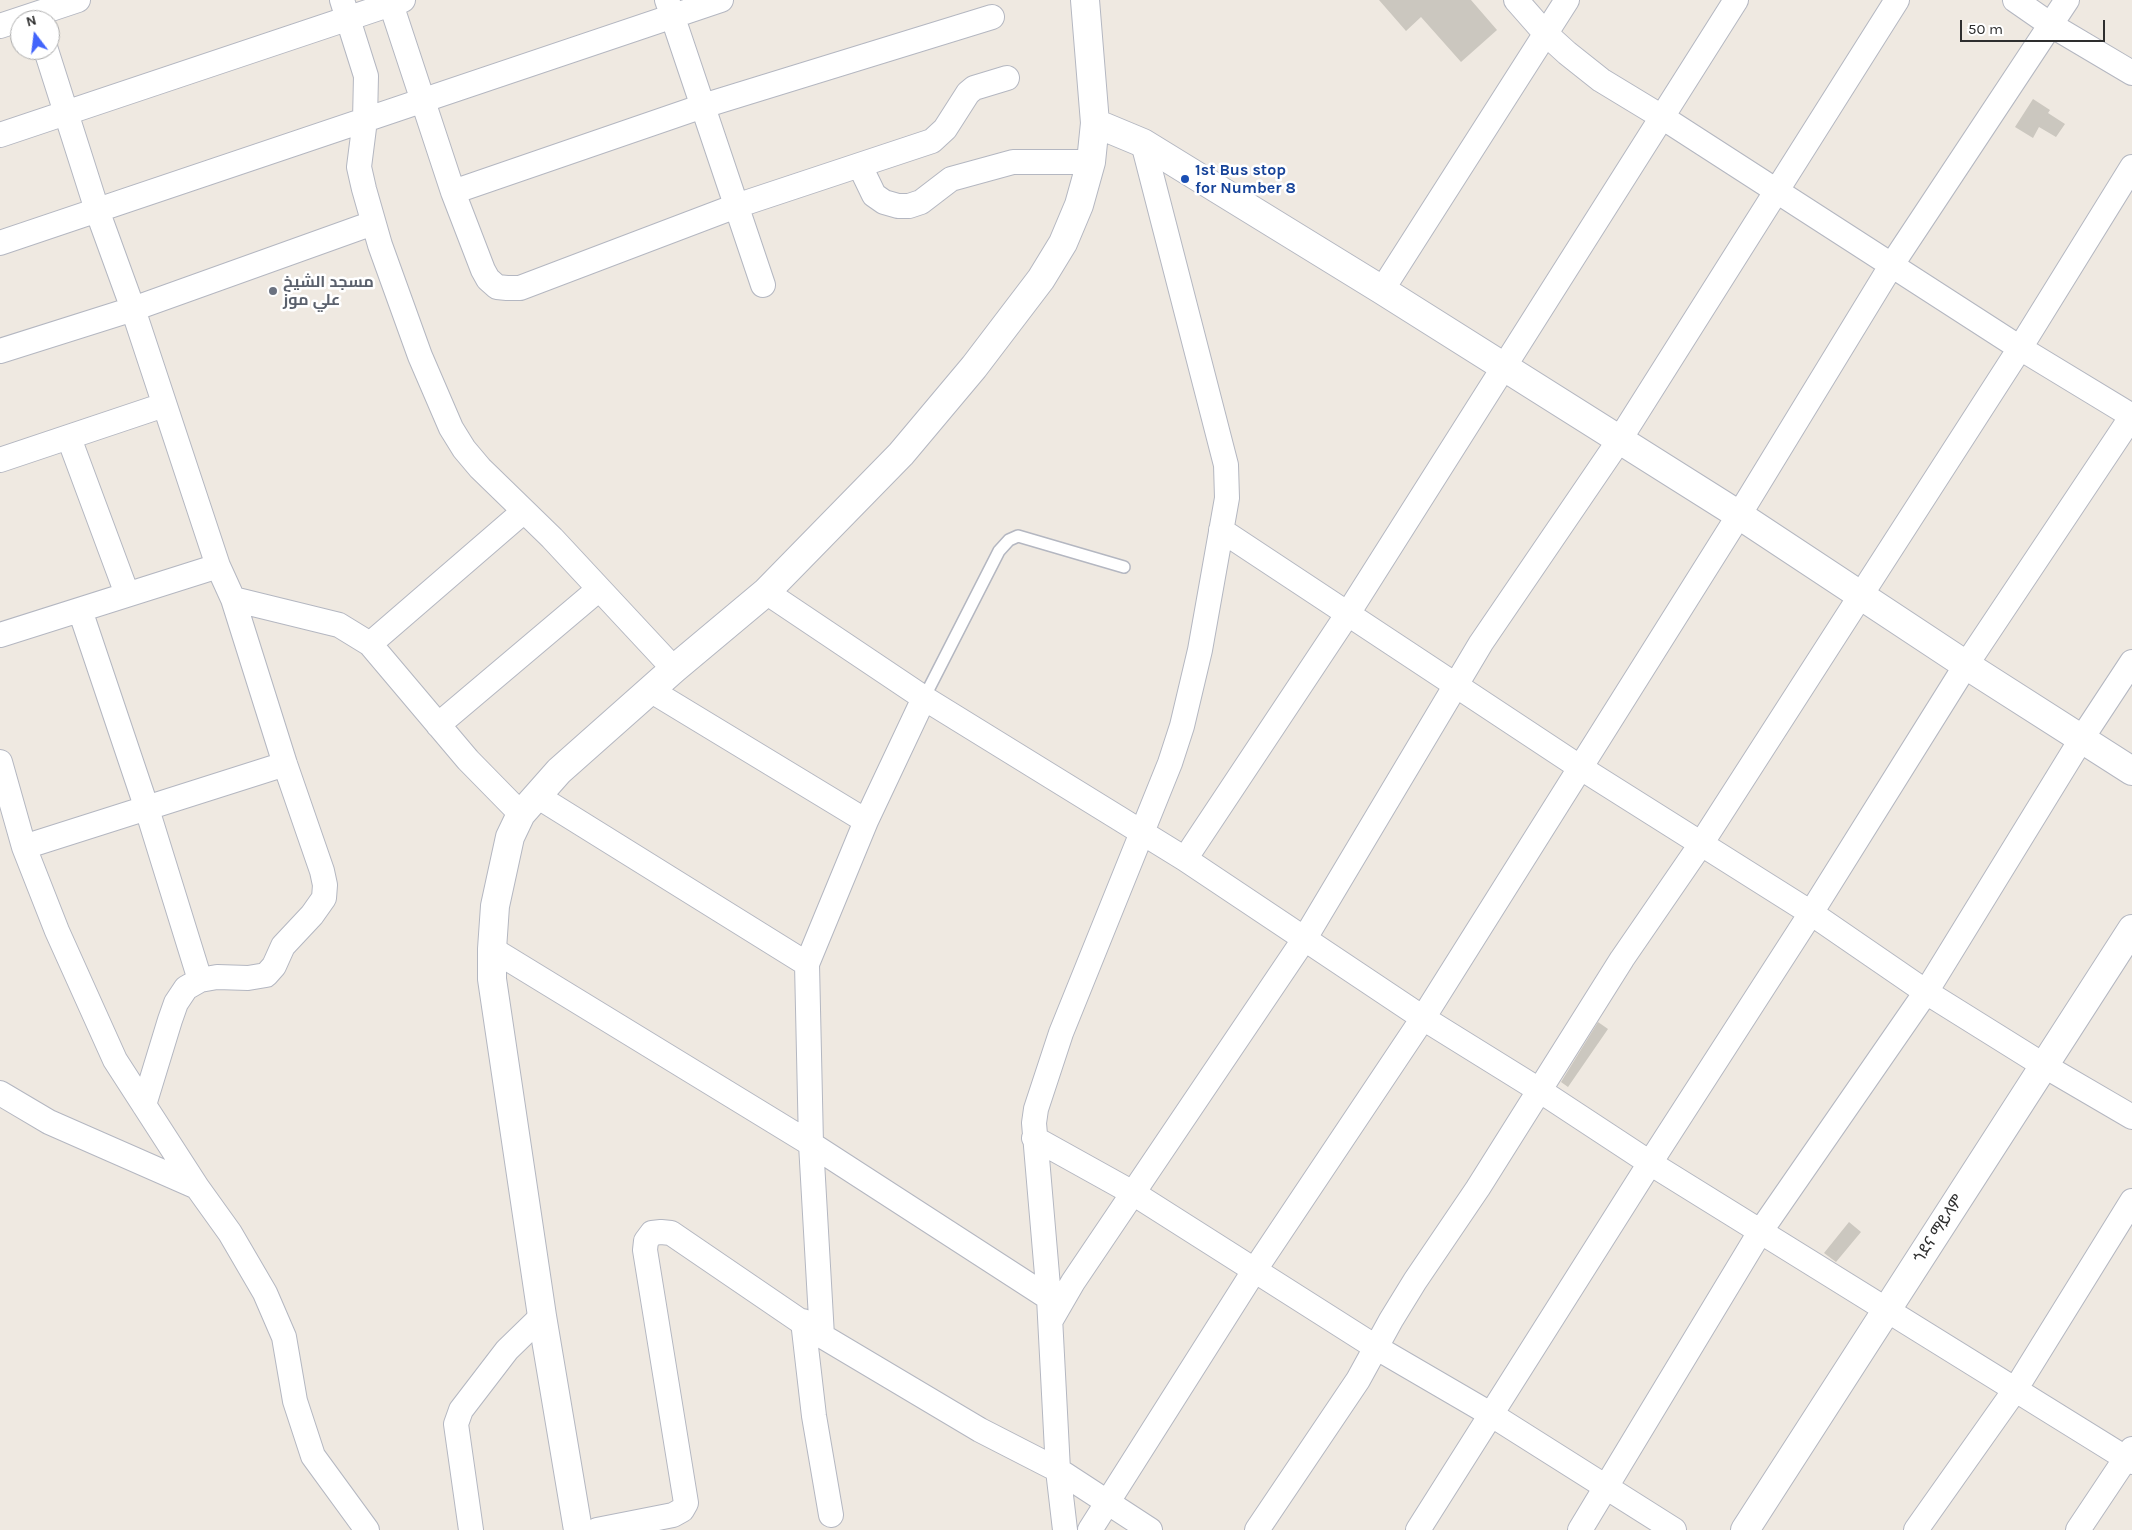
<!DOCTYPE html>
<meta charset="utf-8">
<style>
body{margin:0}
#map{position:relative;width:2132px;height:1530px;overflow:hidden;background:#efe9e1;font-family:Karla,sans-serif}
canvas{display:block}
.north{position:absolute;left:10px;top:10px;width:50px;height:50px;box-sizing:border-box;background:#fff;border:1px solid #ababab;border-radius:50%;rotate:345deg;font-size:14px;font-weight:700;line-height:20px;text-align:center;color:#2e2e2e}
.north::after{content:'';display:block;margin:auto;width:18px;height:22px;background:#4264fb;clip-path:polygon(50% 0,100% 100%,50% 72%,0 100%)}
.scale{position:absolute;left:1960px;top:20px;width:145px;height:22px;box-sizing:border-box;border:2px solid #2e2e2e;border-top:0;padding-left:6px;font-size:15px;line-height:18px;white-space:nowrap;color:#2e2e2e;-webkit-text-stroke:4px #fff;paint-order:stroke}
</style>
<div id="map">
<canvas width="2132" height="1530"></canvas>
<div class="north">N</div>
<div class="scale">50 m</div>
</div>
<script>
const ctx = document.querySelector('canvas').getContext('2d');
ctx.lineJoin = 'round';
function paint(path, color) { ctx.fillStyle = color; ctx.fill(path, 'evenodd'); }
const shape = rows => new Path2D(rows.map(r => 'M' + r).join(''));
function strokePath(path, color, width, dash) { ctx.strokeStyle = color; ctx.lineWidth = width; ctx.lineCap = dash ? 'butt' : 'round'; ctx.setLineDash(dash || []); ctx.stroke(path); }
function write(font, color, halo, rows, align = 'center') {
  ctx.font = font + ' Karla,Cairo,"Noto Sans Ethiopic",sans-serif'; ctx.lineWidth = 5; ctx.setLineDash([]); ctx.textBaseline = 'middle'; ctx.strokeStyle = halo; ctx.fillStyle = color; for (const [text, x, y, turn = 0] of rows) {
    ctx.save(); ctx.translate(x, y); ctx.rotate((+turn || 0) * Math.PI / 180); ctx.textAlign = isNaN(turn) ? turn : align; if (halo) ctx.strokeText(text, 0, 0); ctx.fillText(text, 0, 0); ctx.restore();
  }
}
paint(shape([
 [1379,0,1471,0,1497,30,1461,62,1421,17,1406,31],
 [2033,99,2050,110,2048,113,2065,124,2056,137,2039,127,2033,138,2015,127],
 [1598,1022,1608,1029,1568,1087,1561,1082],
 [1849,1222,1861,1232,1836,1262,1824,1253]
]), '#cbc7bf');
const service = shape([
 [924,698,999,551,1009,540,1018,536,1124,567]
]);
const minor = shape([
 [342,0,366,76,365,120,359,167,364,189,380,245,420,356,451,428,464,449,480,468,552,538,674,669],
 [667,0,763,285],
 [1516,0,1545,33,1567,53,1601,80,1662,117,2020,348,2132,416],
 [2015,0,2051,25,2132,73],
 [391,4,453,192,483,270,488,279,497,287,507,288,520,288,736,206,932,141,945,129,968,93,974,88,1007,78],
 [0,26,78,0],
 [46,50,97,210,133,309,218,566,233,599,285,764,322,871,325,885,324,898,312,915,283,946,274,966,266,975,248,978,217,977,200,980,186,988,176,1003,170,1020,144,1105],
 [0,135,403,0],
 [860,166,874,195,884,202,898,206,909,206,921,202,951,179,1013,162,1091,162],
 [453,192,703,106,992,17],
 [0,243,721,0],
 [1382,290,1567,0],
 [0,351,133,309,373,223],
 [69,438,127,594],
 [0,460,164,405],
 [1221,530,1581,768,1811,913,1926,992,2043,1065,2132,1117],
 [766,592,924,698,1185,859,1423,1018,1539,1090,1650,1163,2132,1462],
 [233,599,339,625,370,644,468,760,521,814],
 [80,610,147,809,200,980],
 [0,635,218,566],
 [370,644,524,511],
 [650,690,866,821],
 [438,725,599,589],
 [0,762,24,847,57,931,115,1060,197,1187],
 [537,796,807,964],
 [24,847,285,764],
 [1185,859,1347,615,1736,0],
 [492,949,811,1144,1049,1298],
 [0,1093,49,1122,197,1187,230,1233,265,1293,284,1337,295,1401,313,1456,367,1530],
 [1034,1138,1133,1193,1377,1348,1492,1415,1674,1530],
 [1051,1320,1073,1282,1305,938,1481,643,1620,439,1897,0],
 [803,1321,814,1416,831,1515],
 [822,1336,811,1144,807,964,866,821,924,698],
 [471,1530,456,1424,461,1410,507,1350,542,1316],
 [597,1530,673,1515,682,1510,686,1503,645,1250,646,1241,652,1233,661,1232,671,1233,822,1336,980,1430,1058,1470,1150,1530],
 [1065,1530,1058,1470,1049,1298,1034,1123,1036,1109,1061,1033,1170,763,1182,726,1200,650,1227,498,1226,465,1143,143],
 [1090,1530,1254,1271,1423,1018,1739,515,1891,266,2067,0],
 [1257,1530,1358,1380,1391,1320,1415,1281,1478,1188,1622,959,1701,844,1861,595,2020,348,2132,167],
 [1418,1530,1650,1163,1811,913,1966,665,2132,416],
 [1580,1530,1760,1232,1926,992,2082,738,2132,662],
 [1916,1530,2015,1390,2132,1201],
 [2078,1530,2132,1449]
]);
const tertiary = shape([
 [1085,0,1095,123,1143,143,1382,290,1739,515,1966,665,2132,771],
 [578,1530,542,1316,492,979,492,949,495,906,510,837,521,814,559,771,674,669,766,592,901,454,974,367,1041,279,1063,243,1079,205,1091,162,1095,123],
 [1745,1530,2132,929]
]);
strokePath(service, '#b4b7c1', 14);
strokePath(minor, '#b4b7c1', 26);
strokePath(tertiary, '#b4b7c1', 30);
strokePath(service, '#fff', 11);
strokePath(minor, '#fff', 24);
strokePath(tertiary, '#fff', 28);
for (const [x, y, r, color] of [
 [1185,179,5,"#1a4fb4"],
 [273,291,5,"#6b7280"]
]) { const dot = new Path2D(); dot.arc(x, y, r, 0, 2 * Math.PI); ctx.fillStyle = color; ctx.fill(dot); strokePath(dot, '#fff', 2); }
write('bold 16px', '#164399', '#fff', [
 ["1st Bus stop",1195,170],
 ["for Number 8",1195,188]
], 'left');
write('bold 16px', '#5b616d', '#fff', [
 ["مسجد الشيخ",283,282],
 ["علي موز",283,300]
], 'left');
write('16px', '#2e2e2e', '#fff', [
 ["ጎደና ማይላም",1939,1229,-57]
]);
</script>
